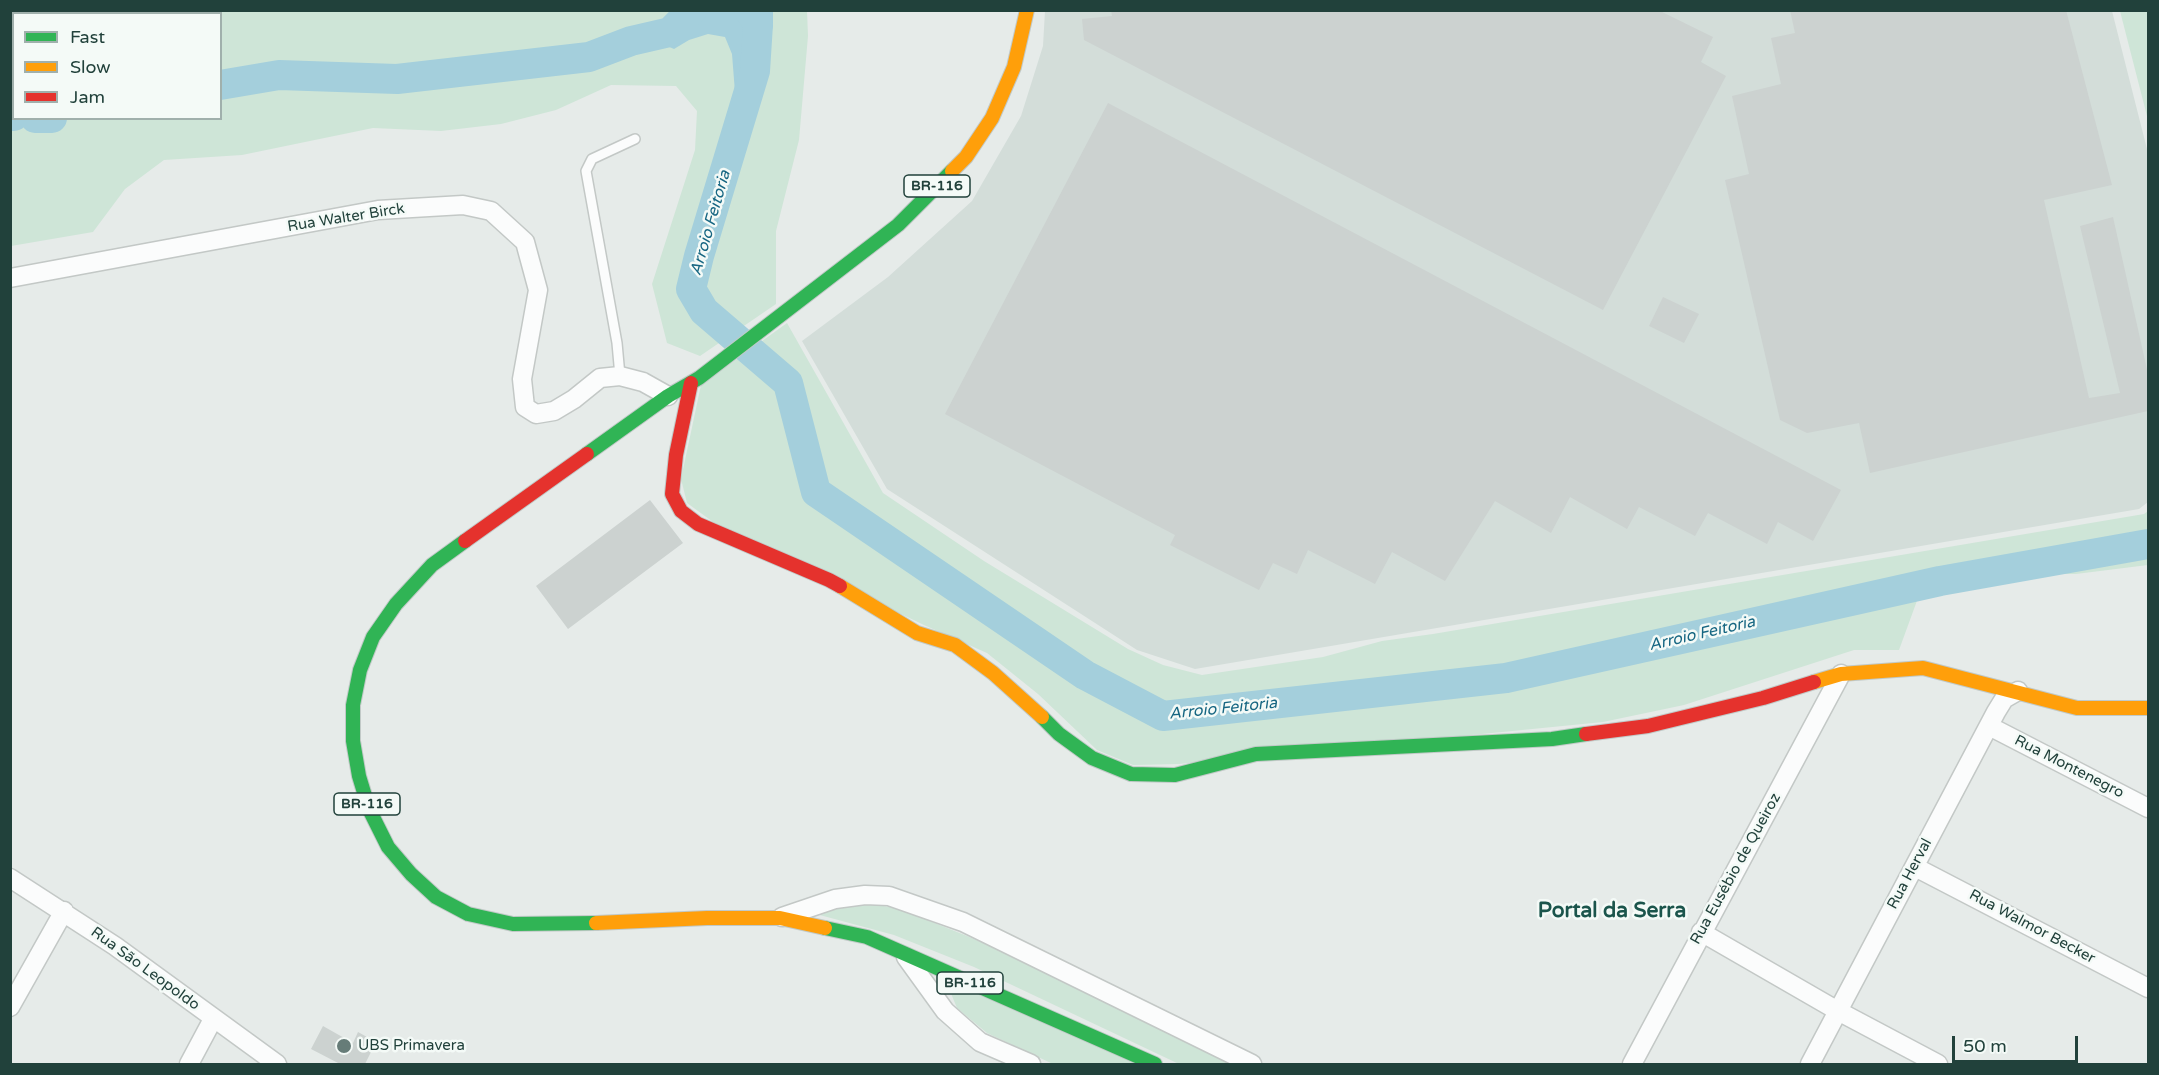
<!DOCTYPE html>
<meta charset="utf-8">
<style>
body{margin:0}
#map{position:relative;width:2159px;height:1075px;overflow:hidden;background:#e6ebe9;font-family:"Varela Round",sans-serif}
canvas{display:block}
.frame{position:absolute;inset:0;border:12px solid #21413b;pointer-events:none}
.legend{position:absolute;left:12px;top:12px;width:210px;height:108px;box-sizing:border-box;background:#f4faf7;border:2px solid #a0b0ac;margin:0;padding:8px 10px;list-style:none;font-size:18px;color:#21413b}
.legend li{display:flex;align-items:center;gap:12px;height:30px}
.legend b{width:30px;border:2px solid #a0b0ac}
.scale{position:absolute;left:1952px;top:1036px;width:126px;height:27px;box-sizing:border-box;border:3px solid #21413b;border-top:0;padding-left:8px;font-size:18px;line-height:21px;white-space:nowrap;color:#21413b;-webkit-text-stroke:4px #f4faf7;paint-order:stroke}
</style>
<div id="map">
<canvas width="2159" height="1075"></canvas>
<div class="frame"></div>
<ul class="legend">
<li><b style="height:8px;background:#30b455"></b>Fast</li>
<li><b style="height:8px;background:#ff9f0a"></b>Slow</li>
<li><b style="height:8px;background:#e5322d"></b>Jam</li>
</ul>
<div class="scale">50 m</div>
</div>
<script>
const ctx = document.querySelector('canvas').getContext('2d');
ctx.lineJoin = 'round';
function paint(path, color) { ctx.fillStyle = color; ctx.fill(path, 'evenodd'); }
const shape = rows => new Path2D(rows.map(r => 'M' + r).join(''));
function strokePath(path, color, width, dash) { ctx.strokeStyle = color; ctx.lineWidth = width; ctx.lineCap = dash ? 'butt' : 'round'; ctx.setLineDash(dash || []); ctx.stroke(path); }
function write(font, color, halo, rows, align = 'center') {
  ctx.font = font + ' "Varela Round",sans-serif'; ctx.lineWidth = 5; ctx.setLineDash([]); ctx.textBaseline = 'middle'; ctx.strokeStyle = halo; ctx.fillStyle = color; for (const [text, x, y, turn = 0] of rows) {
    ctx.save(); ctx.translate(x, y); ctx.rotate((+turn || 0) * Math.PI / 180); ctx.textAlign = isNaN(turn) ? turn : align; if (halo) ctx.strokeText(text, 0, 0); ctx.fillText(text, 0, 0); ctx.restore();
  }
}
paint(shape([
 [1045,11,2112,11,2148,153,2148,502,2139,509,1195,669,1137,650,887,489,802,341,888,277,972,201,1021,116,1043,46]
]), '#d3ddd9');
paint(shape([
 [75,11,807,11,808,36,799,140,776,231,776,304,700,356,667,343,652,284,695,150,697,111,676,86,611,85,556,110,501,124,441,131,373,128,242,155,164,160,125,189,93,232,11,246,11,132,18,119,220,118,220,14,73,13],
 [2120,11,2148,11,2148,120],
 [787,323,883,493,984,561,1128,649,1163,665,1202,675,1323,657,1382,641,1433,634,2144,514,2148,511,2148,565,2076,574,2021,574,1937,588,1918,598,1899,650,1854,650,1684,705,1603,722,1179,764,1133,765,1097,750,1038,694,987,653,924,625,720,527,687,503,681,479,701,385],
 [862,903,897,908,967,936,1048,972,1238,1064,1179,1064,974,967,894,935,816,914],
 [945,979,1137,1064,1053,1064,987,1033,957,1008]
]), '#cee5d7');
paint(shape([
 [682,11,773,11,773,26,764,61,752,83,746,100,736,105,732,54,725,37,708,34,689,40,674,49,649,38,670,32]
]), '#a4cfdc');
strokePath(shape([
 [749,10,758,24,755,71,699,256,691,289,704,311,788,383,816,492,1085,675,1163,716,1506,678,1940,581,2148,544],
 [220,85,279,75,397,79,589,57,631,41,670,32,692,10],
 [10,116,14,116],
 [35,118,52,118]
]), '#a4cfdc', 30);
paint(shape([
 [1111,10,1658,10,1713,37,1701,62,1726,76,1603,310,1084,40,1082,19,1112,16],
 [1790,10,2066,10,2112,185,2044,200,2089,398,2120,393,2080,226,2113,217,2148,374,2148,411,1870,473,1859,423,1807,433,1780,420,1725,180,1749,174,1732,96,1781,84,1771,38,1795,33],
 [1108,103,1841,490,1813,541,1778,522,1767,544,1708,513,1695,536,1639,507,1627,529,1570,497,1551,533,1495,501,1445,581,1392,552,1375,584,1308,550,1297,574,1273,563,1259,590,1170,545,1175,535,945,414],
 [1663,297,1699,314,1684,343,1649,326],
 [650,500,683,543,568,629,536,586],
 [323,1026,353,1043,358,1032,376,1042,365,1064,340,1064,311,1049]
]), '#ccd2d0');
const lane = shape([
 [620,376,617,343,586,171,592,159,635,139]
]);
const street = shape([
 [10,278,378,210,463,205,491,211,525,242,538,290,522,379,525,407,536,414,554,411,574,399,600,378,620,376,643,382,668,396],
 [1989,726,2148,808],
 [1915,867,2148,988],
 [10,878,115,946,277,1064],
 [782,917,835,899,865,895,889,896,963,922,1252,1064],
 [1701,932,1838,1011,1938,1064],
 [906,957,945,1011,980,1042,1031,1064],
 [10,1007,64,911],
 [189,1064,213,1019],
 [1632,1064,1841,674],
 [1810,1064,1996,712,2004,699,2018,691]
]);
const fast = shape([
 [56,14,59,10],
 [10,80,14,74],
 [587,454,668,396,699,378,898,225,952,171],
 [465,541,432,565,396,604,373,637,360,670,353,705,353,741,359,776,369,809,388,847,411,874,436,897,468,914,513,924,596,923],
 [1042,717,1059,734,1092,758,1131,774,1175,775,1256,754,1552,739,1586,734],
 [825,928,867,937,1155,1064]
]);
const slow = shape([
 [952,171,966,157,992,118,1014,67,1027,10],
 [840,586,917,633,955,645,993,673,1042,717],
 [1814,682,1841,674,1923,668,2077,708,2148,708],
 [596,923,707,918,780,918,825,928]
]);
const jam = shape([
 [691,383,676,455,672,494,681,511,698,524,829,580,840,586],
 [465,541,587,454],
 [1586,734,1648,726,1763,698,1814,682]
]);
strokePath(lane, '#c3c8c6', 12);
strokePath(street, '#c3c8c6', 21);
strokePath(fast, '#c1c9c7', 16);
strokePath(slow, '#c1c9c7', 16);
strokePath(jam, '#c1c9c7', 16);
strokePath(lane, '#fbfcfc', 9);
strokePath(street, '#fbfcfc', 18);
strokePath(fast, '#30b455', 14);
strokePath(slow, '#ff9f0a', 14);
strokePath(jam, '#e5322d', 14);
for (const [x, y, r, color] of [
 [344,1046,8,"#667c78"]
]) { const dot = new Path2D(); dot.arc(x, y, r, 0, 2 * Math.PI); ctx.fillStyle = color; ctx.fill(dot); strokePath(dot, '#f4faf7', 2); }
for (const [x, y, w] of [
 [937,186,66],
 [367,804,66],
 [970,983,66]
]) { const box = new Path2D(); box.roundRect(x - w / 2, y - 11, w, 22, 4.5); ctx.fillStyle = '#f4faf7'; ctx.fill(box); strokePath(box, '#21413b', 1.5); }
write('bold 14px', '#21413b', null, [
 ["BR-116",937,186],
 ["BR-116",367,804],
 ["BR-116",970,983]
]);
write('15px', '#21413b', '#f4faf7', [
 ["Rua Walter Birck",346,218,-9],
 ["Rua Montenegro",2069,767,27],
 ["Rua Eusébio de Queiroz",1736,869,-61],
 ["Rua Herval",1910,874,-62],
 ["Rua Walmor Becker",2032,927,28],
 ["Rua São Leopoldo",145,969,36]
]);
write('15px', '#21413b', '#f4faf7', [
 ["UBS Primavera",358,1046]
], 'left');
write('italic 16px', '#166682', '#f4faf7', [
 ["Arroio Feitoria",711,223,-74],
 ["Arroio Feitoria",1702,634,-13],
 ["Arroio Feitoria",1223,709,-6]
]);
write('bold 21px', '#1b554c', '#f4faf7', [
 ["Portal da Serra",1612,911]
]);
</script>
